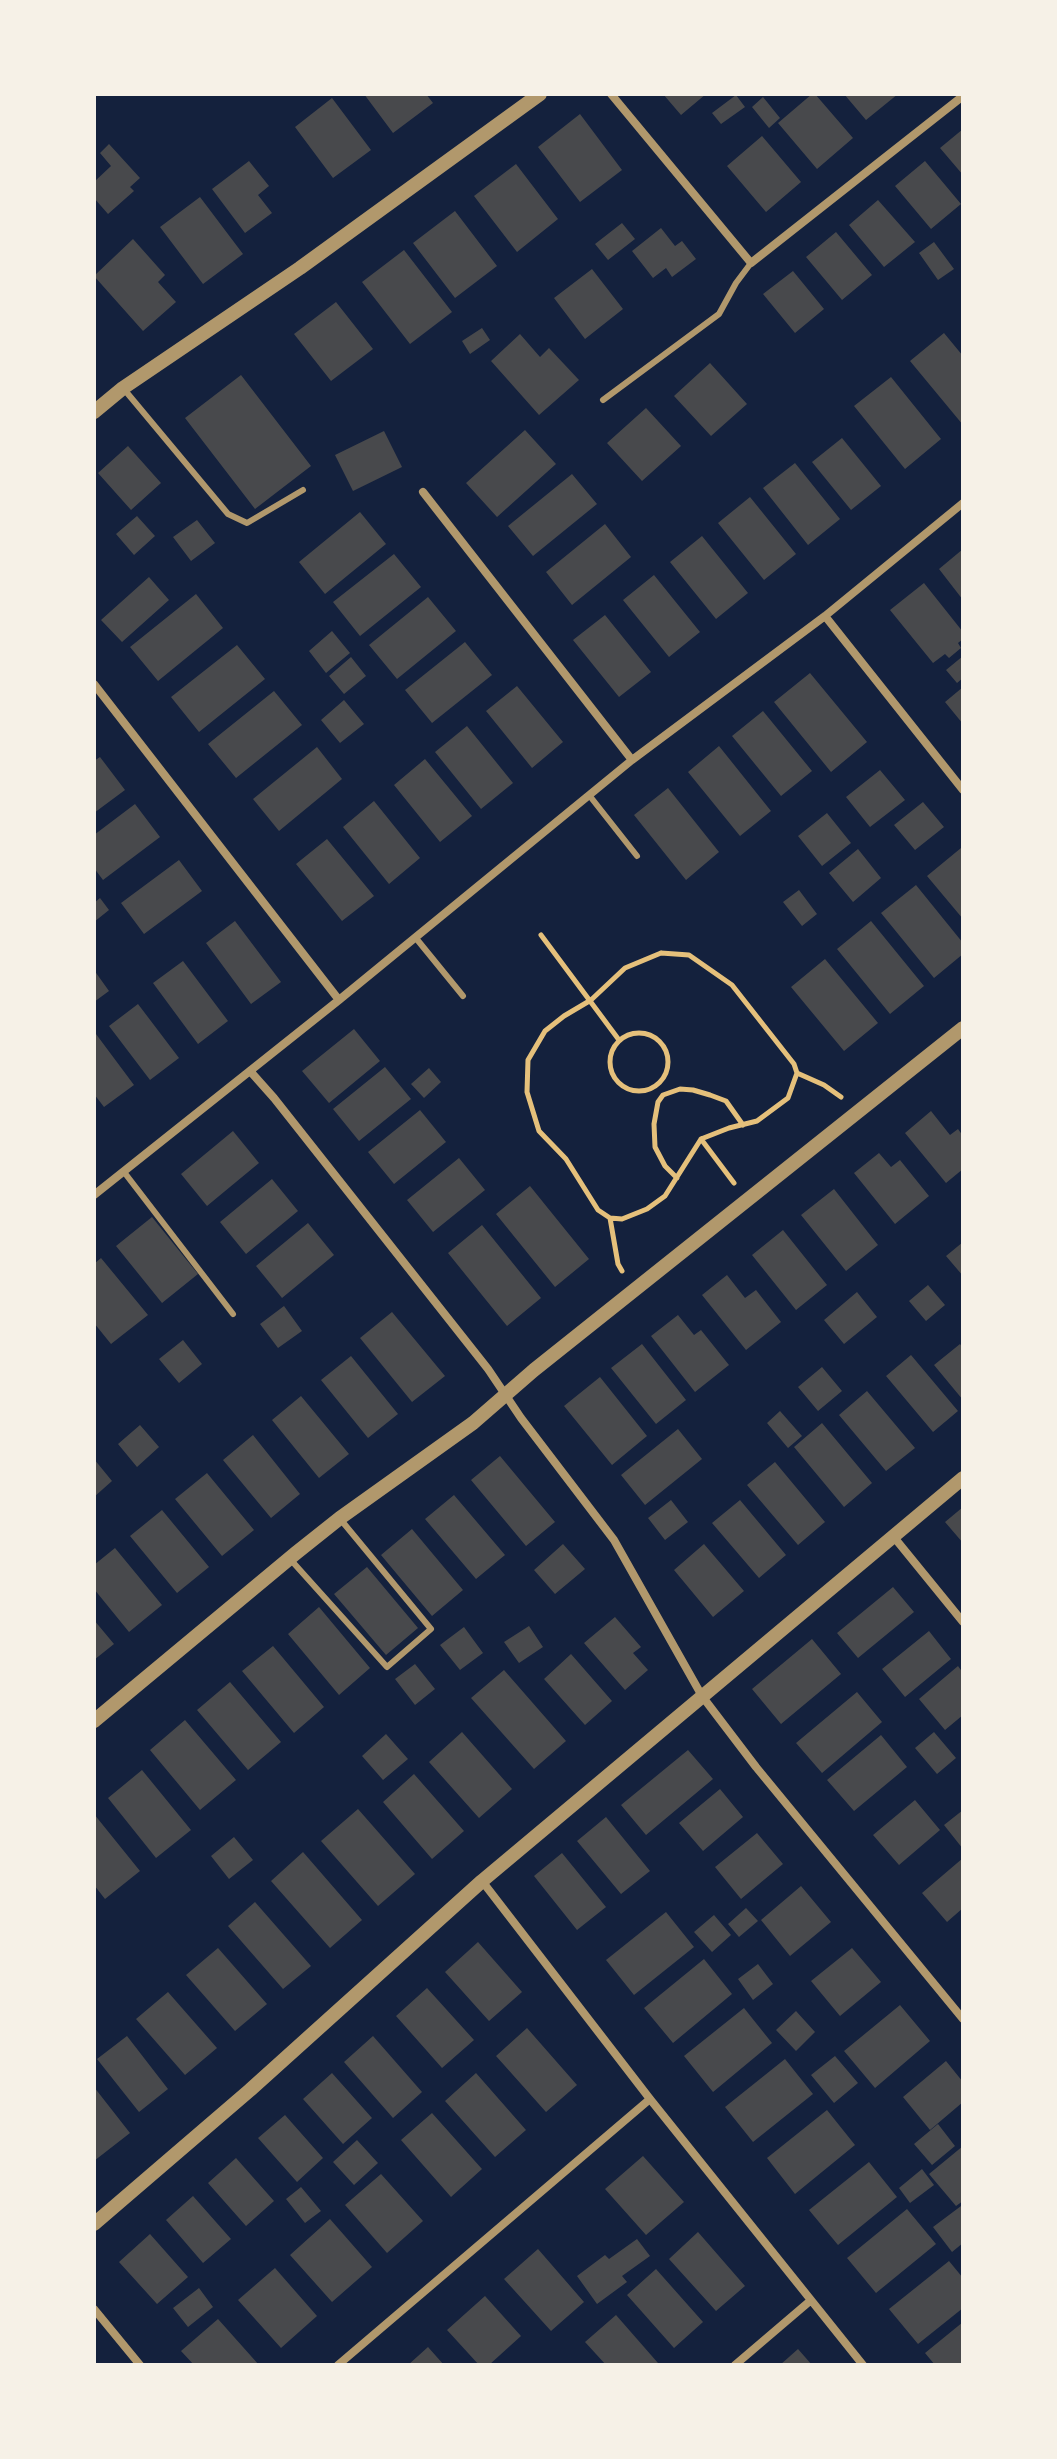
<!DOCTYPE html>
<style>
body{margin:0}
#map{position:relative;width:1057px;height:2459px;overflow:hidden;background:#14213d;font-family:"Work Sans",sans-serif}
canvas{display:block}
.frame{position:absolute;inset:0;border:96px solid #f6f1e7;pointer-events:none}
</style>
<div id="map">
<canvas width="1057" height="2459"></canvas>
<div class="frame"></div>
</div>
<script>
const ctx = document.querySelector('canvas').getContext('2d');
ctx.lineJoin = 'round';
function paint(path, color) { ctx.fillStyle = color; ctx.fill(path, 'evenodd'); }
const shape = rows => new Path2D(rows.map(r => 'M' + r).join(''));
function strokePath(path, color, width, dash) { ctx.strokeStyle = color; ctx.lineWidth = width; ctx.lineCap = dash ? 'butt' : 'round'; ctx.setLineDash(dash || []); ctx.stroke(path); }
paint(shape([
 [364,94,426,94,433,103,393,133],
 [663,94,706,94,681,115],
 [812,94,815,94,853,138,817,169,778,123],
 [844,94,898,94,866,120],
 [736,95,745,107,721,124,712,113],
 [763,97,780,118,769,128,752,107],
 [332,98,371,150,333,178,295,127],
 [580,114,622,170,580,202,538,147],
 [963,129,963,175,940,148],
 [762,136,801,182,766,212,727,166],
 [109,144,140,178,130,187,134,191,108,214,94,198,94,182,111,166,100,153],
 [249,161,269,186,258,195,272,213,245,233,212,189],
 [925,161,961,204,931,229,895,186],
 [516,164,558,219,517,252,474,196],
 [200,197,243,254,203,284,160,227],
 [878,200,915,242,884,267,849,225],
 [455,211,497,266,455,298,413,243],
 [622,223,635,239,608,260,595,244],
 [661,228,675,246,682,241,696,259,672,277,666,268,653,278,632,251],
 [836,232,872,275,842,300,806,257],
 [133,239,165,275,158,282,176,302,143,331,94,276],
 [934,242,954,269,938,280,919,253],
 [404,250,452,312,410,344,362,282],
 [592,269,623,309,585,339,554,298],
 [793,271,824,309,795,333,763,294],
 [336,302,373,349,331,381,294,334],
 [482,328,490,340,470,354,462,341],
 [944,333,963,356,963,425,910,361],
 [520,334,540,357,549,348,579,380,539,415,491,361],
 [710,363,747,404,711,436,674,396],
 [241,375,311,466,255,509,185,418],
 [891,377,941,439,905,469,854,406],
 [646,408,681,446,642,481,607,443],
 [525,430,556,464,497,517,466,483],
 [384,431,402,467,353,491,335,455],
 [842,438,881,486,851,510,812,462],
 [128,446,161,483,131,510,98,473],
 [795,463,840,519,808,545,763,488],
 [572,474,597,504,533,556,508,526],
 [750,497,796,554,764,580,718,523],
 [360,512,386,544,325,594,299,562],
 [137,516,155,536,134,555,116,534],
 [197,520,215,543,191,561,173,537],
 [605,524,631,557,572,605,546,572],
 [702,536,748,593,716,619,670,562],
 [963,549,963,600,939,569],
 [394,554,421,587,360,636,333,602],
 [654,575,700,632,669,657,623,600],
 [149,577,169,600,122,642,101,620],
 [924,583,963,632,963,639,958,643,961,648,949,658,945,654,933,663,890,610],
 [196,594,223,628,158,681,130,647],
 [428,597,456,631,397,679,369,645],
 [605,615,651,672,619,697,573,640],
 [332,631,350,653,326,673,309,651],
 [465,642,492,675,432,723,405,690],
 [237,645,265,679,199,732,171,697],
 [963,656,963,678,957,683,946,670],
 [351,657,366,676,344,694,329,676],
 [810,673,867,742,831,772,774,702],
 [517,686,563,742,532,768,486,711],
 [963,687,963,724,945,702],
 [274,691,302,725,236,778,208,744],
 [344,700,364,724,340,743,321,720],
 [763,711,812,771,781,796,732,736],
 [467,726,513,783,481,809,435,752],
 [719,746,771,811,740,836,688,772],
 [317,747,342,779,279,831,253,799],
 [100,757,125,790,94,813,94,761],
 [425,759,472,816,440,842,394,785],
 [880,770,905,800,870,827,846,797],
 [668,788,719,852,686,880,634,815],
 [374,801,420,858,389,884,343,827],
 [923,802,944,827,915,850,894,825],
 [135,804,160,837,103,880,94,868,94,835],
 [827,813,851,843,822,866,798,836],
 [327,839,374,896,342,921,296,864],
 [961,848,963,850,963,919,927,876],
 [858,849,881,878,853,902,829,873],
 [179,860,202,891,144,934,121,903],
 [916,885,963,943,963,954,934,978,881,913],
 [799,890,817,914,802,926,783,902],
 [100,898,109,910,94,922,94,903],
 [235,921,281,982,251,1004,206,943],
 [871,921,924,986,890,1014,837,949],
 [825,959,878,1023,844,1051,791,987],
 [183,961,228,1021,198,1044,153,983],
 [94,970,109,991,94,1002],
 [138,1004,179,1058,150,1080,109,1026],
 [354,1029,380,1061,329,1103,302,1071],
 [96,1034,134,1085,104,1107,94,1094,94,1036],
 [385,1067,411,1099,359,1141,333,1109],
 [429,1068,441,1082,424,1098,411,1084],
 [420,1110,446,1142,394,1184,368,1152],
 [931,1111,950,1135,958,1129,963,1136,963,1169,946,1183,905,1133],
 [233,1131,259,1163,207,1206,181,1174],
 [879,1153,891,1167,900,1160,929,1196,895,1224,854,1173],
 [459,1158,485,1190,433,1232,407,1200],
 [272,1179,298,1211,246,1254,220,1222],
 [530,1186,589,1259,555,1287,496,1214],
 [834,1189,878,1245,846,1271,801,1215],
 [152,1217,198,1274,162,1303,116,1246],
 [308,1223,334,1255,282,1298,256,1266],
 [482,1225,541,1298,507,1326,448,1253],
 [783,1230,827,1285,796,1310,752,1255],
 [963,1242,963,1276,946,1256],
 [101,1258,148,1315,111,1344,94,1323,94,1264],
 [727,1275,745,1298,756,1290,781,1322,746,1350,702,1295],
 [928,1285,945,1305,926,1321,909,1301],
 [857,1292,877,1317,844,1344,824,1320],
 [284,1306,302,1331,278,1348,260,1324],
 [392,1312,445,1376,412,1402,360,1338],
 [678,1315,694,1335,701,1330,729,1365,695,1392,651,1336],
 [183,1340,202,1364,179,1383,159,1359],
 [642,1344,686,1400,656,1424,611,1368],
 [960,1344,963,1348,963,1400,934,1365],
 [911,1355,958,1411,933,1432,886,1376],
 [351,1356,398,1414,368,1438,321,1380],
 [822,1367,842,1391,818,1411,798,1387],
 [600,1377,647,1436,612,1465,564,1406],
 [867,1391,915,1448,886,1471,839,1415],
 [301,1396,349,1454,319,1478,272,1420],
 [780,1411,802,1436,788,1448,767,1423],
 [822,1423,872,1483,844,1507,794,1447],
 [140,1425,159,1447,137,1467,118,1444],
 [678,1429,702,1459,645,1505,621,1475],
 [253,1435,300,1494,271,1518,223,1460],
 [500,1456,555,1522,526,1546,471,1480],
 [94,1459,112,1481,94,1497],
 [775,1462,825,1522,798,1545,747,1485],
 [207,1473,254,1530,222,1556,175,1499],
 [454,1495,505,1555,476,1579,425,1519],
 [671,1500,688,1522,665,1540,648,1518],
 [740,1500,786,1555,759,1578,712,1523],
 [963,1507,963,1543,945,1522],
 [162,1510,209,1567,177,1593,130,1536],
 [412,1529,463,1590,432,1616,381,1555],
 [563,1544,585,1569,555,1594,534,1570],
 [704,1544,744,1591,713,1617,674,1570],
 [115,1548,162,1605,129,1632,94,1589,94,1565],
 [367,1567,418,1628,386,1655,334,1594],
 [893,1587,914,1612,858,1658,837,1633],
 [319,1607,370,1668,339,1695,288,1634],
 [615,1617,641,1647,633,1653,648,1670,625,1690,584,1643],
 [94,1620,114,1644,94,1660],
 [529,1626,543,1647,519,1663,504,1642],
 [464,1627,483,1653,460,1670,440,1645],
 [929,1631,951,1659,905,1697,882,1669],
 [812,1639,841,1674,781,1724,752,1689],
 [273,1646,324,1707,294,1733,242,1671],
 [571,1654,612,1701,585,1725,544,1679],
 [415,1664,435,1689,415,1705,395,1679],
 [958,1666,963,1673,963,1715,945,1730,919,1699],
 [504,1670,566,1741,534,1769,471,1698],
 [230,1682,281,1742,248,1770,197,1710],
 [857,1692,882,1722,822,1773,796,1743],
 [185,1720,236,1780,200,1810,150,1750],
 [462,1732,512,1789,479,1818,429,1762],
 [934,1732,956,1758,937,1774,915,1748],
 [386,1734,408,1759,383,1780,362,1756],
 [881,1735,907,1767,854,1811,827,1780],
 [688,1750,713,1779,646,1835,621,1805],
 [142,1770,191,1830,156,1858,108,1798],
 [414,1774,464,1831,432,1859,383,1802],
 [720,1789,743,1817,703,1851,679,1823],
 [915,1800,940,1830,899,1865,873,1835],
 [358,1809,415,1874,378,1906,321,1841],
 [963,1810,963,1849,944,1825],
 [94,1814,140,1871,105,1899,94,1885],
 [606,1817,650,1871,621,1894,577,1841],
 [757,1833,783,1864,741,1899,715,1867],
 [234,1837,253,1860,229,1879,211,1856],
 [303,1852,362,1920,330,1948,271,1881],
 [562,1853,606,1907,577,1930,534,1876],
 [963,1858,963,1908,947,1922,922,1893],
 [801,1886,831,1922,790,1956,761,1920],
 [255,1902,311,1966,283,1989,228,1926],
 [746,1908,758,1921,739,1937,728,1924],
 [666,1912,694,1947,634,1995,606,1960],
 [714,1915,731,1935,712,1952,694,1932],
 [478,1942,522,1992,489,2021,445,1972],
 [218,1948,267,2004,235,2031,186,1975],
 [852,1948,881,1982,840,2016,811,1981],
 [704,1959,732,1994,673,2043,644,2008],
 [758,1964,773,1984,753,2000,738,1979],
 [427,1988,474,2040,442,2068,396,2016],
 [168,1992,217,2048,185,2075,136,2019],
 [900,2005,930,2041,875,2088,844,2051],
 [744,2008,772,2043,713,2092,684,2056],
 [796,2011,815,2032,796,2051,776,2030],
 [527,2028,577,2085,546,2112,496,2056],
 [127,2036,168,2089,139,2112,97,2059],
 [373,2036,422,2092,393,2118,344,2062],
 [835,2056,858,2083,834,2103,811,2075],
 [785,2059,813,2094,753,2142,725,2107],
 [946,2061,963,2082,963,2102,930,2130,903,2097],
 [332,2073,372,2118,343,2144,303,2099],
 [476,2073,526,2130,495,2157,445,2101],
 [94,2087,130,2133,94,2161],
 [827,2110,855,2145,795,2194,767,2158],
 [432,2113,482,2169,451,2197,401,2140],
 [285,2115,323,2158,297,2182,258,2138],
 [938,2124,955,2146,932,2165,914,2144],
 [357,2140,378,2163,354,2185,333,2162],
 [963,2146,963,2201,956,2206,929,2174],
 [643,2156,684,2202,646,2235,605,2189],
 [236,2158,274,2201,246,2226,208,2183],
 [869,2162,897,2197,838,2245,809,2210],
 [922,2169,934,2185,910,2203,899,2188],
 [381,2174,423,2221,387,2253,345,2205],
 [301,2187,321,2211,305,2223,286,2199],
 [193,2196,231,2239,203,2263,166,2220],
 [961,2206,963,2209,963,2243,952,2252,933,2227],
 [907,2209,936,2244,876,2293,847,2258],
 [330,2219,372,2267,332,2302,290,2255],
 [698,2232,745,2286,716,2311,669,2259],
 [150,2234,188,2277,157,2304,119,2262],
 [637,2239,650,2256,622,2276,627,2282,597,2304,577,2276,605,2255,609,2259],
 [538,2249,584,2302,551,2331,504,2279],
 [949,2261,963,2278,963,2308,918,2344,889,2309],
 [275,2268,317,2316,281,2348,238,2300],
 [656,2269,703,2322,674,2348,627,2295],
 [199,2288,213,2307,188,2327,173,2308],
 [485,2296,521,2336,489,2365,479,2365,447,2330],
 [616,2315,658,2363,655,2365,606,2365,585,2342],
 [218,2319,259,2365,194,2365,181,2351],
 [963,2322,963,2365,935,2365,925,2353],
 [428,2347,444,2365,408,2365],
 [798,2349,812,2365,780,2365]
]), '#48494c');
strokePath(shape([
 [541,935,619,1040],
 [661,953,689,955,732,985,794,1064,797,1073,788,1098,757,1121,729,1128,701,1139,665,1196,647,1209,622,1219,610,1218,598,1210,566,1159,539,1131,527,1092,528,1060,545,1031,564,1016,591,1000,625,968,661,953],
 '610 1062a29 29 0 1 1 58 0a29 29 0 1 1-58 0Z',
 [797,1073,824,1085,841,1097],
 [701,1139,734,1183],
 [677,1178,665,1166,655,1147,654,1124,658,1102,663,1095,680,1089,693,1090,710,1095,726,1101,743,1125],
 [610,1218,618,1264,622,1271]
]), '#e5c07b', 5);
strokePath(shape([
 [123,388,228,514,247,523,303,490],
 [603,400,719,314,736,283,751,263],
 [589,795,637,856],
 [415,937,463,996],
 [124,1172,233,1314],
 [290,1559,387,1667,431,1629,341,1520]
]), '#b1986c', 6);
strokePath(shape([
 [611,94,751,263,963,96],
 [423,492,632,760],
 [825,616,963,790],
 [94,684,339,1000],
 [250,1071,274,1098,488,1369,521,1418,614,1540,702,1696,756,1767,963,2019],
 [94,1195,339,1000,632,760,825,616,963,503],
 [893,1536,963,1622],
 [482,1881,650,2099,863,2365],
 [94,2309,140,2365],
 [338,2365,650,2099],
 [735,2365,810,2301]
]), '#b1986c', 8);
strokePath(shape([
 [94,412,123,388,300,268,540,94],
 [94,1721,296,1553,340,1518,473,1423,534,1370,963,1028],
 [94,2224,250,2090,482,1881,963,1478]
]), '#b1986c', 14);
</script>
